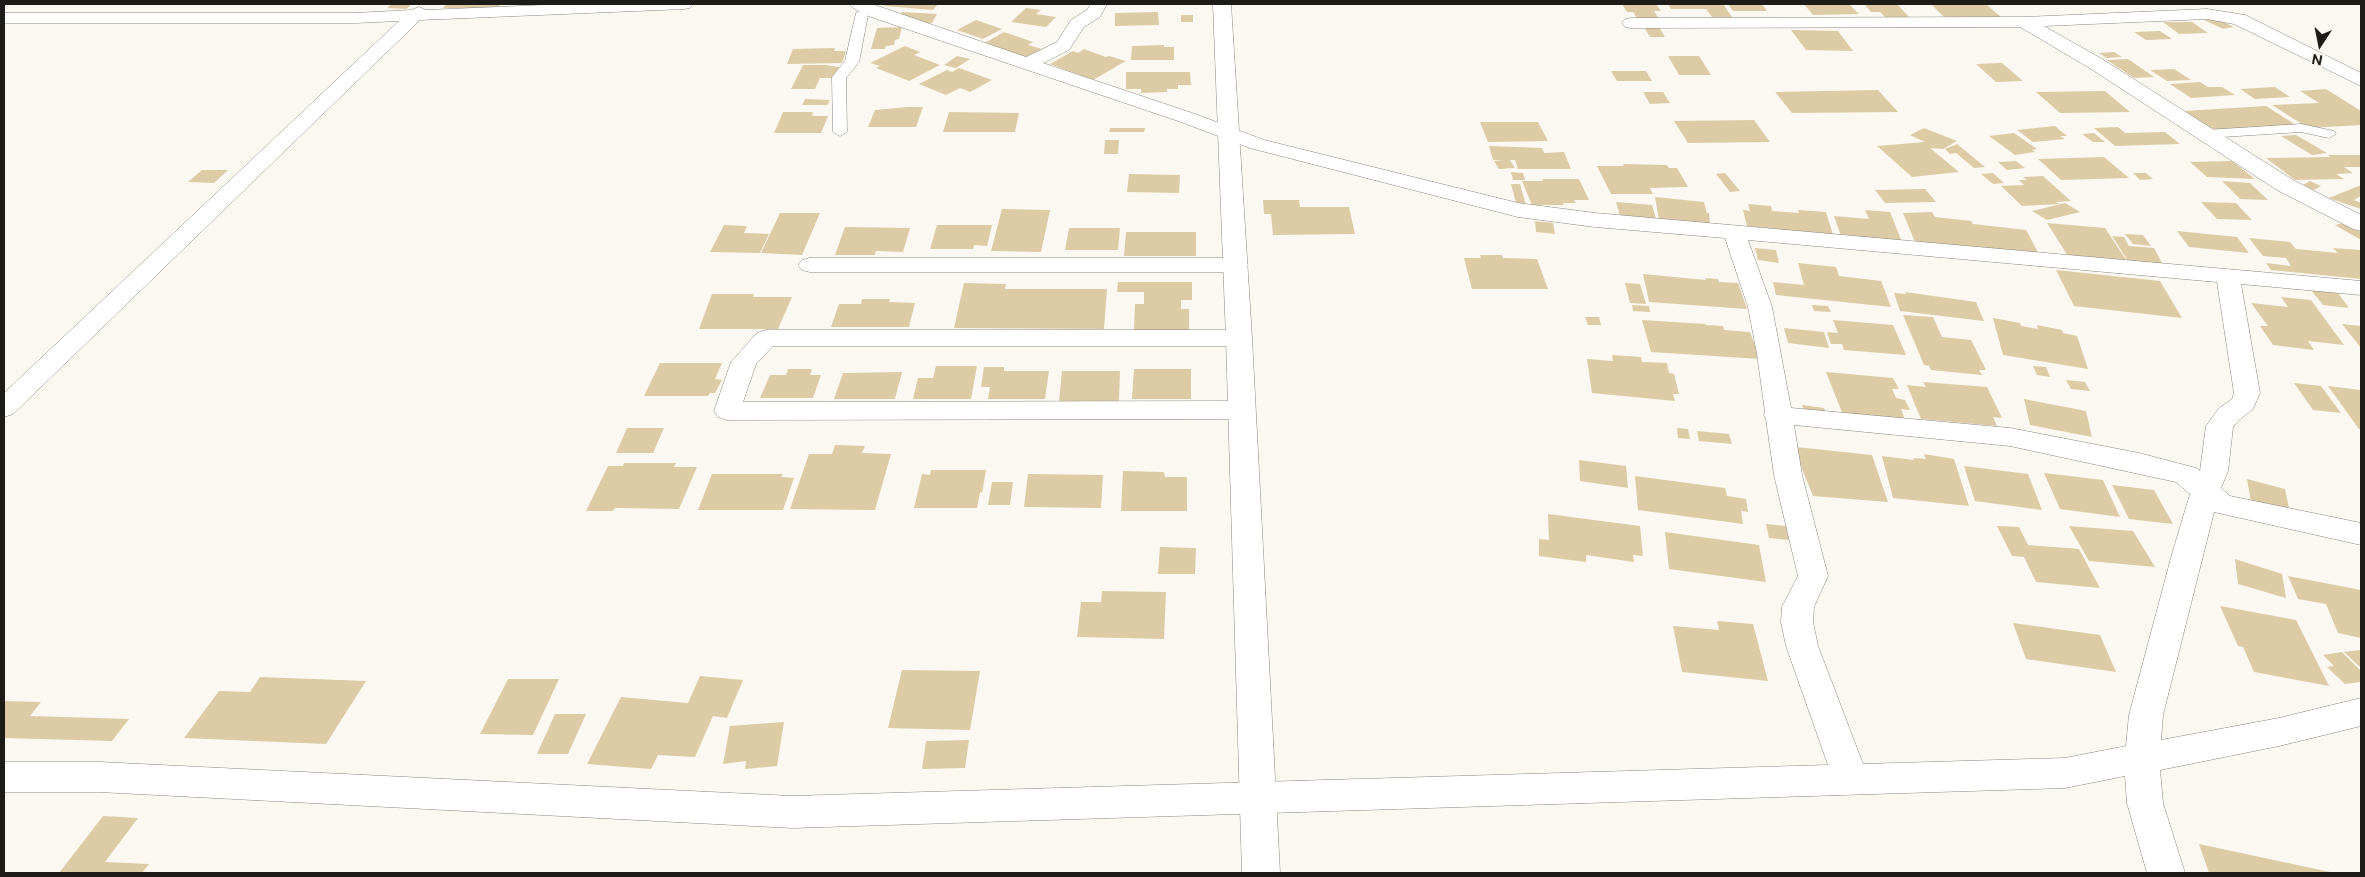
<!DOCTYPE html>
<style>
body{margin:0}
#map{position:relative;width:2365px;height:877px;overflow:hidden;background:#fbf8f1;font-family:"Public Sans",sans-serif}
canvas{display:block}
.frame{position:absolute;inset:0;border:5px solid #1d1c19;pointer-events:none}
.north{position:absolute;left:2295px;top:20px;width:50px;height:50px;-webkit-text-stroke:4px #fbf8f1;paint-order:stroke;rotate:191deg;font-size:14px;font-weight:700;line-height:20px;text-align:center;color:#1d1c19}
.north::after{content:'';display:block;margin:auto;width:18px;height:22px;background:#1d1c19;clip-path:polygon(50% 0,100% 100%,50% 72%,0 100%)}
</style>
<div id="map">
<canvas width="2365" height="877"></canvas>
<div class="frame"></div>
<div class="north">N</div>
</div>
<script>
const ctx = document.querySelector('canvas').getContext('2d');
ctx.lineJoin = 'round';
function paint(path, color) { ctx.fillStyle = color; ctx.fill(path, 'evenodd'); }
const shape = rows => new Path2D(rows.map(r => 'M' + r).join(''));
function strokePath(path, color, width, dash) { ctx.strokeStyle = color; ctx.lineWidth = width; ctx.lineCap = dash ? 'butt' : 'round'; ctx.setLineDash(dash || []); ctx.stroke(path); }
paint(shape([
 [392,4,412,4,406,9,387,8],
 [447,4,501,4,497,8,443,8],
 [886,4,938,4,933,10,885,6],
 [1622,4,1656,4,1661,11,1654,11,1659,19,1638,20,1633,12,1627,12],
 [1668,4,1723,4,1732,17,1712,17,1706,9,1671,9],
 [1728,4,1762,4,1767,11,1733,11],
 [1804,4,1849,4,1859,14,1813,15],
 [1864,4,1897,4,1911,19,1886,18,1880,12,1871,12],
 [1931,4,1986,4,2001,17,1944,17],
 [1026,8,1041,10,1036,14,1056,17,1046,27,1011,22],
 [902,12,937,14,932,23,921,23,900,15],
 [1158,12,1159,25,1115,26,1115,13],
 [1181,15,1193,15,1193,22,1181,22],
 [2215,18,2234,27,2223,29,2204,20],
 [976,20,1002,29,983,39,957,30],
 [2163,22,2192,22,2208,33,2179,34],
 [902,27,899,39,895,40,894,45,886,46,885,49,871,49,877,28],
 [1644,27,1659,27,1665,37,1650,37],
 [1791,30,1838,31,1853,51,1806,50],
 [2160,31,2172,39,2146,40,2134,32],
 [1004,32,1033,42,1028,45,1042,49,1026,58,983,44],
 [1164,45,1164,47,1174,47,1174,60,1131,60,1132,46],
 [905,46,920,52,914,55,940,65,909,81,876,68,880,66,870,63],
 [835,48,834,51,846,51,842,63,787,64,793,49],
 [1084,49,1106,57,1109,56,1126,61,1093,80,1050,64,1073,51,1078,53],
 [2114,52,2122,57,2107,58,2099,53],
 [957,56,970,59,956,68,944,65],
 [1668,56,1699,56,1711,75,1679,75],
 [2128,59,2154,77,2134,78,2107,60],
 [2002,63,2023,81,1996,82,1976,64],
 [803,65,826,65,839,67,834,78,820,78,815,89,791,89],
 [959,68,992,80,970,92,960,88,946,95,919,84,947,70,952,72],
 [2174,69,2191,80,2167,81,2150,70],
 [1611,71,1646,71,1652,81,1617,81],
 [1126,72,1190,72,1191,85,1178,85,1178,89,1167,89,1167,92,1141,93,1141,89,1126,89],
 [2200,82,2208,87,2222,87,2235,95,2191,98,2170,84],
 [2275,87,2290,97,2255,99,2240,89],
 [2326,89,2361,111,2361,125,2308,128,2272,105,2319,103,2300,91],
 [1878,90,1898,112,1792,113,1775,92],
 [2105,91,2130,112,2060,113,2036,92],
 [1643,92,1663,92,1670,103,1650,104],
 [805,99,830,100,827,105,802,105],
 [2266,106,2296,125,2213,131,2184,111],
 [907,107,923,107,916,127,868,127,875,110],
 [783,112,813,112,812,116,828,116,821,133,774,133],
 [949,112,1019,113,1015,132,943,132],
 [1754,120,1770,142,1688,143,1674,121],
 [1480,122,1538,122,1548,141,1488,142],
 [2055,126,2067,136,2060,136,2065,139,2033,142,2017,130],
 [2118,127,2125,133,2165,132,2180,144,2115,146,2094,128],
 [1110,128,1145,128,1144,132,1109,132],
 [1924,128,1957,141,1943,149,1930,148,1959,172,1912,177,1877,146,1925,142,1910,135],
 [2014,133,2037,149,2032,150,2035,152,2015,155,1989,136],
 [2094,133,2105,142,2093,142,2082,134],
 [2296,135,2327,153,2312,155,2281,136],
 [1105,140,1119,140,1118,154,1104,154],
 [1957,144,1985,167,1974,168,1956,153,1950,154,1945,149],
 [1489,146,1542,148,1544,153,1564,152,1571,169,1518,169,1515,160,1510,160,1515,168,1499,169,1494,161,1504,160,1493,160],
 [2328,155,2361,155,2361,167,2344,167,2353,173,2336,174,2344,179,2295,180,2266,158,2330,157],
 [2104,157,2129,178,2061,180,2038,159],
 [2016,161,2025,168,2007,170,1998,162],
 [2232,161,2255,179,2207,177,2190,162],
 [1623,164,1667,165,1669,168,1677,168,1688,187,1650,188,1653,194,1611,194,1597,166,1624,166],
 [202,170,228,170,214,183,188,182],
 [1511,172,1523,173,1525,180,1513,180],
 [1725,173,1740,191,1730,192,1716,174],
 [1993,173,2004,183,1993,184,1981,174],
 [2133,173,2146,173,2153,179,2140,180],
 [1129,174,1180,175,1179,193,1127,192],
 [2043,176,2071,201,2056,202,2059,204,2022,206,2001,186,2024,185,2019,180,2027,180,2023,177],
 [1542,179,1579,179,1589,200,1574,200,1576,203,1563,203,1564,205,1532,205,1522,181,1543,181],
 [2222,181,2250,183,2268,200,2240,199],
 [2310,181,2321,186,2314,190,2303,185],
 [1511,184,1520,184,1526,205,1516,203],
 [2361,185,2361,196,2354,200,2361,203,2361,209,2329,198],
 [1925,189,1936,202,1885,203,1875,190],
 [1655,197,1704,202,1707,213,1709,213,1710,225,1659,220],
 [1263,200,1299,200,1300,207,1349,207,1355,234,1273,235,1271,214,1264,214],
 [1616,202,1652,205,1656,219,1620,216],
 [2201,202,2236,203,2252,220,2217,219],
 [2065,203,2080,212,2047,220,2032,211],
 [1748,204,1771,206,1772,211,1799,213,1798,210,1826,212,1833,235,1747,226,1743,210,1750,211],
 [1002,209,1050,210,1041,252,991,251],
 [1865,210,1890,212,1902,242,1841,236,1834,216,1869,219],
 [1932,212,1935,217,1971,221,1973,224,2026,230,2039,254,1915,242,1903,213],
 [780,213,820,213,802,255,761,253],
 [1535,221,1553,223,1555,234,1536,232],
 [2047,223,2105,228,2127,261,2068,256],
 [2344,223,2361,232,2361,240,2335,225],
 [724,225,747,226,744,233,769,234,760,253,710,252],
 [937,225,992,225,987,246,974,245,973,249,930,249],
 [845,227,910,228,903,252,876,251,875,255,835,255],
 [1069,228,1120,228,1118,250,1065,250],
 [2177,231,2237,237,2249,253,2189,247],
 [1126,232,1196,232,1196,256,1124,256],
 [2125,234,2143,235,2151,246,2133,244],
 [2112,236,2124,237,2129,246,2154,248,2163,265,2128,261],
 [2249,238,2290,242,2296,249,2338,253,2333,248,2361,250,2361,279,2271,270,2266,263,2291,266,2286,258,2263,256],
 [1755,248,1776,250,1779,263,1758,260],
 [1480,255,1502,255,1503,258,1537,259,1548,289,1472,289,1464,258,1481,258],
 [1798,263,1836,267,1839,276,1881,281,1891,307,1776,295,1773,282,1804,285],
 [2056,270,2160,281,2182,318,2074,306],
 [1643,274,1706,280,1705,278,1718,279,1719,282,1738,283,1747,309,1649,302],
 [1118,282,1192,282,1192,300,1181,300,1181,309,1189,309,1189,330,1134,330,1135,304,1144,304,1144,292,1117,292],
 [964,283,1006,284,1005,289,1107,289,1104,329,954,328],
 [1625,283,1640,284,1646,304,1630,303],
 [2311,290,2338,293,2349,308,2323,305],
 [1905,292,1976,302,1984,321,1900,311,1894,293,1906,294],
 [712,294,754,294,753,297,792,297,778,329,699,329],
 [2281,297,2311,300,2344,345,2308,341,2314,350,2273,345,2260,326,2268,326,2251,303,2288,307],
 [862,299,890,299,889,302,915,303,909,327,831,327,839,304,861,304],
 [1632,305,1649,306,1650,312,1633,311],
 [1812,305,1828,306,1831,312,1814,311],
 [1903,315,1933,317,1942,337,1971,340,1986,370,1979,370,1982,375,1931,370,1929,366,1924,365],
 [1585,317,1599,317,1601,325,1588,325],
 [1993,318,2020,323,2021,326,2038,329,2037,325,2062,330,2063,333,2077,336,2088,369,2003,355],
 [1642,320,1705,324,1706,325,1723,326,1724,330,1750,332,1760,359,1651,352],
 [1833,320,1893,325,1906,355,1844,350,1842,344,1831,344,1827,332,1838,333],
 [2342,324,2361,326,2361,348],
 [1784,328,1824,332,1829,348,1788,343],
 [1612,355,1641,357,1642,362,1667,363,1669,373,1674,374,1679,394,1673,394,1675,401,1592,393,1587,359,1613,361],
 [660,363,722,363,715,379,722,380,715,393,710,393,708,396,644,396],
 [936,366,977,366,971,399,913,399,918,378,933,378],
 [2033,366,2046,367,2050,377,2037,375],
 [984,367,1004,367,1004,371,1049,371,1045,399,988,399,990,387,981,387],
 [788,369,812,369,810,375,821,375,813,398,760,398,770,375,786,375],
 [1134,369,1191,369,1191,399,1132,399],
 [1062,371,1120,371,1119,401,1059,401],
 [902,372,895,399,834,399,843,373],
 [1826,372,1893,378,1899,389,1892,389,1896,398,1905,400,1910,410,1901,409,1905,420,1843,415],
 [2066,380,2085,382,2090,391,2071,389],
 [1923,382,1987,387,2002,418,1993,417,1997,426,1921,419,1907,385,1926,387],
 [2294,383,2321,386,2341,413,2313,410],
 [2328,386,2361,390,2361,429,2359,429],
 [2024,399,2086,411,2092,437,2030,425],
 [1802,405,1824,408,1826,413,1804,411],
 [627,428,664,428,653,453,616,453],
 [1677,428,1688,429,1690,439,1678,438],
 [1697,431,1729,434,1732,444,1699,441],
 [835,445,865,446,862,453,891,454,875,510,790,509,809,454,832,454],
 [1796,447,1872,455,1888,502,1813,496,1796,454],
 [1924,454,1954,459,1969,506,1893,498,1882,456,1914,460,1913,458,1926,459],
 [1579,460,1626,466,1628,488,1580,481],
 [624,463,676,463,674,467,697,467,679,509,615,508,613,511,586,511,608,466,623,466],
 [1964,466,2028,474,2042,510,1975,501],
 [931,470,986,470,982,493,980,492,977,508,914,508,922,474,930,475],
 [1123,471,1164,472,1165,477,1187,477,1187,511,1121,511],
 [2044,473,2103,480,2120,517,2060,509],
 [712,474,783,474,781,477,794,478,783,510,698,510],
 [1028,474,1103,475,1101,508,1024,507],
 [1635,476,1725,488,1727,496,1746,499,1748,512,1741,511,1743,524,1638,510],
 [2247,479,2285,489,2290,513,2251,502],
 [992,482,1013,482,1010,505,988,505],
 [2112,485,2154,490,2173,524,2129,519],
 [1548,514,1640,526,1643,556,1633,555,1634,562,1586,555,1586,562,1539,556,1539,539,1549,540],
 [1766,524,1786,526,1789,540,1769,538],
 [1997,526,2019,527,2028,545,2079,549,2100,588,2036,582,2024,557,2012,556],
 [2069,526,2133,531,2155,567,2089,561],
 [1665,532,1759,545,1766,582,1669,569],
 [1160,547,1196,548,1195,574,1158,574],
 [2235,559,2282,574,2286,598,2238,584],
 [2288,576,2361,590,2361,638,2338,633,2326,604,2298,599],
 [1102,591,1166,592,1164,639,1077,637,1081,602,1101,602],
 [2220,606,2296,620,2329,686,2254,672,2243,647,2238,646],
 [1717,621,1753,624,1768,681,1682,672,1673,626,1719,630],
 [2013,623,2100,635,2116,672,2026,659],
 [2361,650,2361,668,2344,652],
 [2342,652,2361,671,2361,682,2345,684,2327,667,2334,666,2323,655],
 [902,670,980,671,970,730,888,728],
 [700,676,743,680,727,718,713,716,695,757,658,755,651,769,587,764,621,697,688,703],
 [260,677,366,681,326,744,184,738,219,691,250,692],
 [508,679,559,679,533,735,480,734],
 [4,701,41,702,30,716,129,719,112,741,4,738],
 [555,714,586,714,568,754,537,754],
 [784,722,777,766,745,769,746,761,723,764,730,726],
 [969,740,965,768,922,769,926,741],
 [103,816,138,818,105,862,149,864,142,873,59,873],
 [2199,844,2330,872,2330,873,2209,873]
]), '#ddcba5');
const service = shape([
 [869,5,875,9,868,15,859,62,846,78,847,132,840,136,833,132,832,77,845,61,856,13,869,5],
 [2301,124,2334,131,2336,134,2329,138,2301,132,2206,138,2199,134,2206,130,2301,124]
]);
const minor = shape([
 [568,4,693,4,690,8,684,9,420,20,13,414,4,417,4,393,399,21,355,23,4,23,4,13,355,13,411,10,419,7,426,10,568,4],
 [850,4,872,4,1026,57,1057,42,1071,20,1087,10,1091,4,1107,4,1100,17,1084,27,1069,50,1043,63,1195,114,1264,140,1518,203,1595,213,2361,281,2361,295,2241,284,2260,393,2253,409,2239,420,2233,427,2228,471,2221,488,2230,496,2361,523,2361,545,2214,512,2163,715,2161,740,2279,718,2361,698,2361,726,2279,746,2160,770,2163,803,2185,873,2147,873,2127,803,2125,776,2065,788,792,828,99,792,4,792,4,762,99,762,792,796,1828,765,1786,646,1781,622,1782,607,1798,576,1774,475,1766,419,1764,415,1765,412,1757,354,1748,307,1725,238,1595,227,1518,217,1250,148,1181,122,871,17,853,8,850,4],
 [1748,240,2217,282,2234,393,2232,399,2219,408,2206,426,2200,471,2196,468,2139,453,2010,428,1791,408,1772,307,1748,240],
 [1794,425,2010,446,2176,482,2190,494,2172,554,2129,715,2126,746,2065,758,1863,764,1818,646,1813,622,1814,607,1828,576,1802,475,1794,425],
 [2207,9,2245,15,2361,73,2361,86,2234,24,2207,19,2044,26,2102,59,2293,180,2361,215,2361,231,2353,229,2277,190,2088,67,2020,27,1631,28,1625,27,1622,23,1625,19,1631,18,2025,17,2207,9],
 [810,258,1236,258,1244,260,1248,265,1244,270,1236,272,810,272,802,270,798,265,802,260,810,258],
 [766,330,1239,330,1248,333,1252,338,1248,343,1239,346,773,346,756,364,743,402,1242,401,1251,404,1255,410,1251,416,1242,419,727,420,718,417,714,411,731,362,757,333,766,330]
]);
const tertiary = shape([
 [1213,4,1231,4,1252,338,1280,873,1242,873,1226,338,1213,4]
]);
strokePath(service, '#8a8780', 1);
strokePath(minor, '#8a8780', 1);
strokePath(tertiary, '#8a8780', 1);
paint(service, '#fff');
paint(minor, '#fff');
paint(tertiary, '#fff');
</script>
